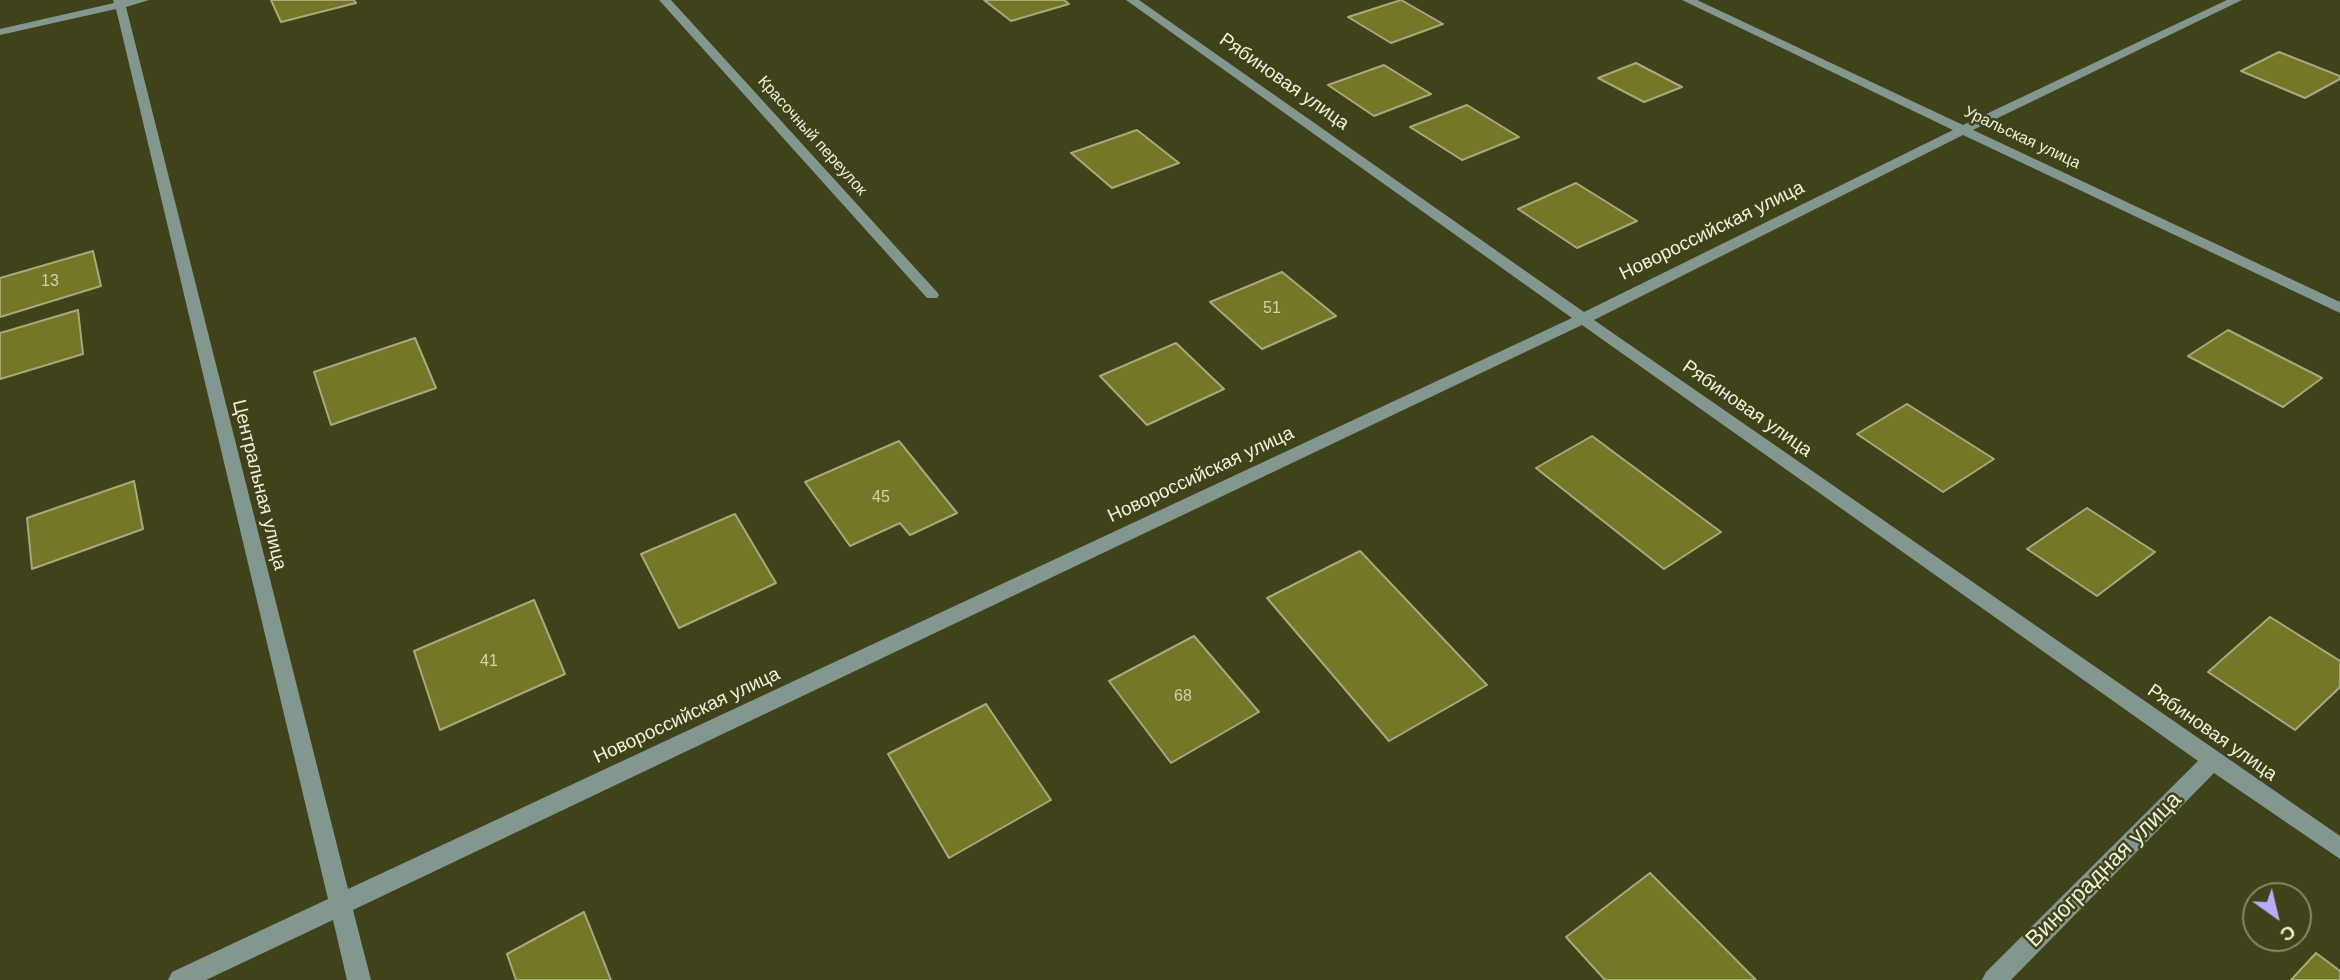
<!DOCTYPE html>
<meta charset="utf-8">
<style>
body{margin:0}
#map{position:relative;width:2340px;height:980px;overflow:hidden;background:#40421a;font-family:Helvetica,sans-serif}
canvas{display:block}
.north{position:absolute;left:2242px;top:882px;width:70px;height:70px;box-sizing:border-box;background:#40421a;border:2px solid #868867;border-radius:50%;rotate:146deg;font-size:19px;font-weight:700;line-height:28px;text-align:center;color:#eff1da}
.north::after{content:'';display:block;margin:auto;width:24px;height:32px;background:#b8abf7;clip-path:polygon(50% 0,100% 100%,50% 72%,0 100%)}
</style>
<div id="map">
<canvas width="2340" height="980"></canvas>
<div class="north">С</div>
</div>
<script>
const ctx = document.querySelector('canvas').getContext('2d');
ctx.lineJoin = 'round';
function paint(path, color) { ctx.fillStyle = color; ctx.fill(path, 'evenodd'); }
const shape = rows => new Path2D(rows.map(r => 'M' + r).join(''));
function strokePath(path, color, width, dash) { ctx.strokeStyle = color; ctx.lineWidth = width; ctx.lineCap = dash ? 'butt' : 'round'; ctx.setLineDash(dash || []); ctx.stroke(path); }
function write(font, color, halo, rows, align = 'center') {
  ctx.font = font + ' Helvetica,sans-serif'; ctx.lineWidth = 5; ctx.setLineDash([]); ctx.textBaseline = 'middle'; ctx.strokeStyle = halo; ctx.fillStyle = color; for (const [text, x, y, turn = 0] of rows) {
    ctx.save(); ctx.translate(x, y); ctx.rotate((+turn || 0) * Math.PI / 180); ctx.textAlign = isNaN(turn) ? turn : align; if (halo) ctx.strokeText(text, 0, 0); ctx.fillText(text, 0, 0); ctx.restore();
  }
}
const building = shape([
 [271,0,354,0,356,3,281,22,271,0],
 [984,0,1064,0,1069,4,1011,21,984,0],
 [1401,0,1443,24,1391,43,1348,17,1401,0],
 [2279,52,2340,76,2340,79,2305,98,2241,71,2279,52],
 [1636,63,1682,87,1644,102,1598,78,1636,63],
 [1384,65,1431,94,1374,116,1328,85,1384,65],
 [1467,105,1519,137,1462,160,1410,127,1467,105],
 [1137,130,1179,163,1112,188,1071,153,1137,130],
 [1576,183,1637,221,1577,248,1518,209,1576,183],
 [93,251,101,286,0,317,0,278,93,251],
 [1282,272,1336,316,1262,349,1210,302,1282,272],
 [78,310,83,354,0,379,0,333,78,310],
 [2228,330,2322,378,2283,407,2188,356,2228,330],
 [415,338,436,388,331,425,314,372,415,338],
 [1176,343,1224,389,1147,425,1100,376,1176,343],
 [1907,404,1994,459,1943,492,1857,434,1907,404],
 [1592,436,1721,532,1664,569,1536,468,1592,436],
 [899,441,957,513,910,535,900,523,850,546,805,482,899,441],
 [134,481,143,529,32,569,27,518,134,481],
 [2087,508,2155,552,2097,596,2027,549,2087,508],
 [735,514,776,583,679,628,641,554,735,514],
 [1360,551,1487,685,1389,741,1267,598,1360,551],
 [534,600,565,674,440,730,414,651,534,600],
 [2270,617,2340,661,2340,687,2295,730,2208,672,2270,617],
 [1194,636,1259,712,1171,763,1109,681,1194,636],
 [986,704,1051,800,949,858,888,754,986,704],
 [1650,873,1756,980,1605,980,1566,937,1650,873],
 [584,912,611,980,516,980,507,954,584,912],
 [2316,953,2340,971,2340,980,2291,980,2316,953]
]);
paint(building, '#747725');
strokePath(building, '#a6aa7f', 2);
paint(shape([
 [113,0,149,0,126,7,348,889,1572,318,1126,0,1139,0,1584,312,1953,130,1682,0,1697,0,1963,125,2227,0,2242,0,1973,130,2340,302,2340,313,1963,135,1594,320,2340,836,2340,859,2214,773,2011,980,1982,980,1986,972,2198,761,1582,325,353,910,371,980,347,980,333,920,206,980,168,980,172,972,328,899,116,9,0,35,0,29,114,3,113,0],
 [659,0,671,0,937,292,939,295,937,298,927,298,659,0]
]), '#81978f');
write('16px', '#eff1da', '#40421a', [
 ["Красочный переулок",812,136,48],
 ["Уральская улица",2022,138,25]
]);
write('16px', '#d0d2ad', null, [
 ["13",50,282],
 ["51",1272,309],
 ["45",881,498],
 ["41",489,662],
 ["68",1183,697]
]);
write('19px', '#eff1da', '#40421a', [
 ["Рябиновая улица",1284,82,35],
 ["Новороссийская улица",1712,231,-26],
 ["Рябиновая улица",1747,409,35],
 ["Новороссийская улица",1201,475,-25],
 ["Центральная улица",259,485,76],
 ["Новороссийская улица",687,716,-25],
 ["Рябиновая улица",2212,733,35]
]);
write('23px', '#eff1da', '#40421a', [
 ["Виноградная улица",2104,870,-45]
]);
</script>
